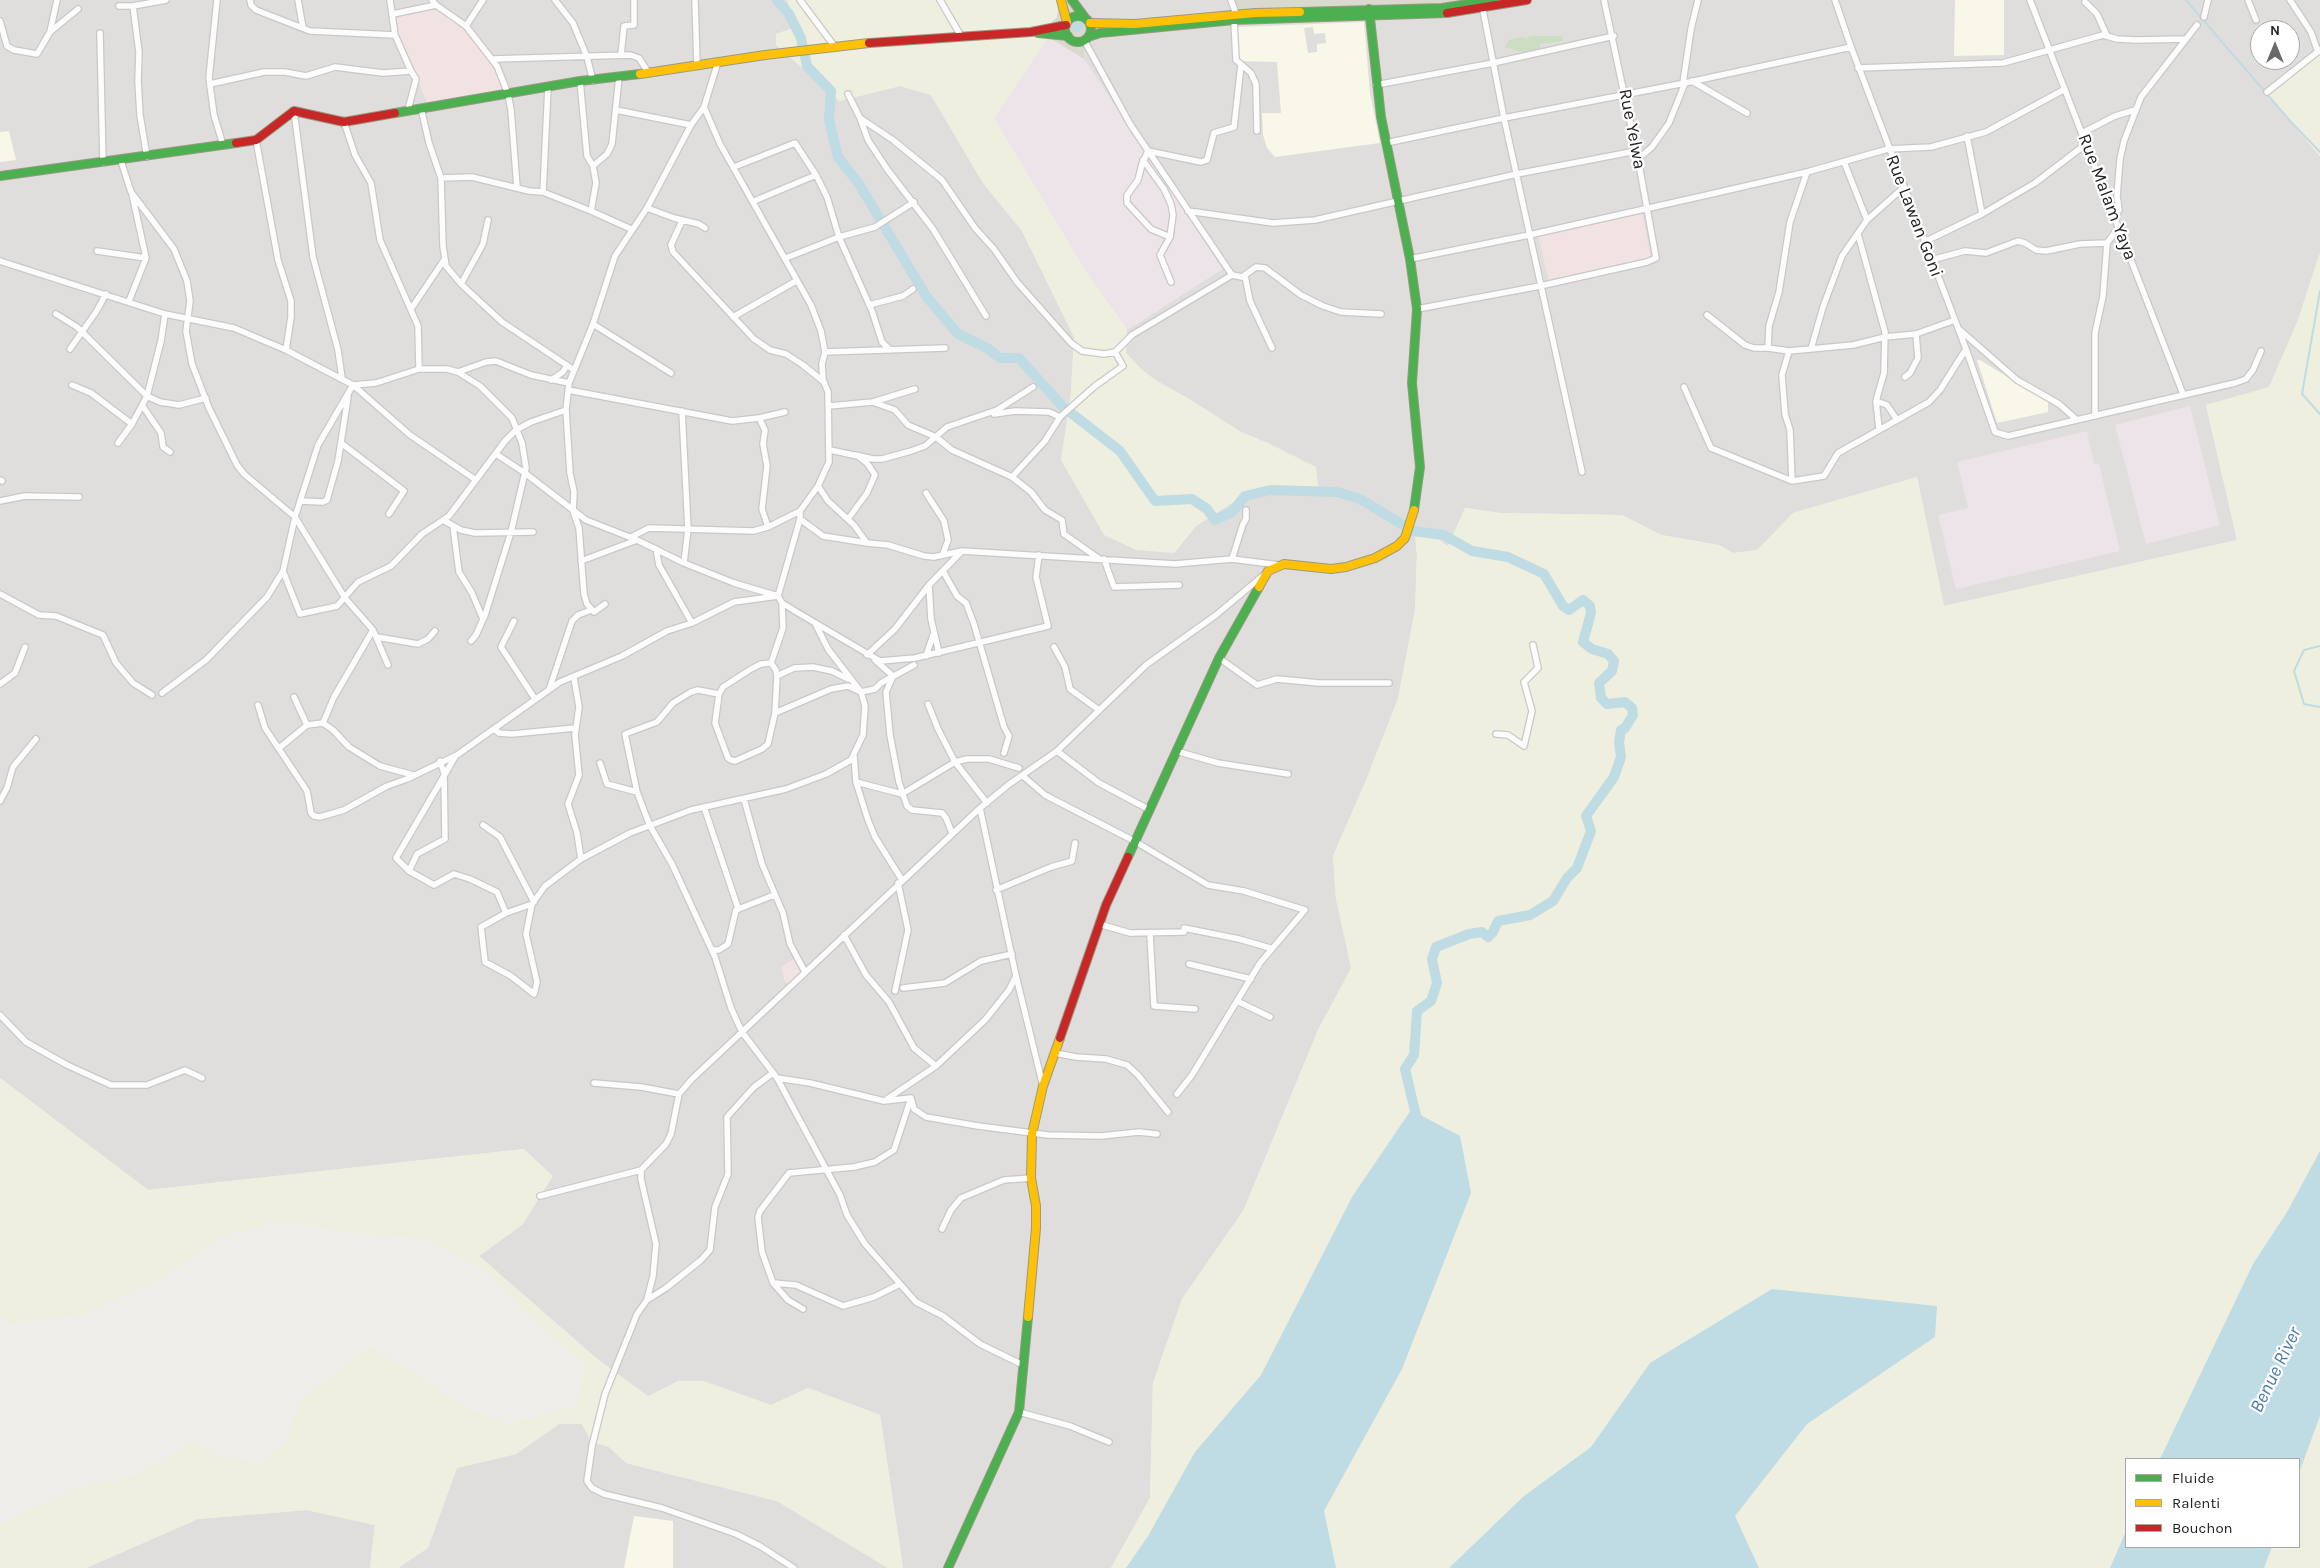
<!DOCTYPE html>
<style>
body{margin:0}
#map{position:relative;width:2320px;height:1568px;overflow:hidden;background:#f0eeeb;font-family:Karla,sans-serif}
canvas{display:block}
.legend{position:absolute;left:2125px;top:1458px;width:175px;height:90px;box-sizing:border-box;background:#fff;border:1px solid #a7a7a7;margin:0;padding:6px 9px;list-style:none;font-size:15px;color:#222}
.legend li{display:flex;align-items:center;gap:10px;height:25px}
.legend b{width:25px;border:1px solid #a7a7a7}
.north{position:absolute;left:2250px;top:20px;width:50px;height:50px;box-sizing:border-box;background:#fff;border:1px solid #a7a7a7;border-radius:50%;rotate:0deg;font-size:14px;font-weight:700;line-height:20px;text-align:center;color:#222}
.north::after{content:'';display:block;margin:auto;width:18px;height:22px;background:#6a6968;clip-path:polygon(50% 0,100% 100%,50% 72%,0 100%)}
</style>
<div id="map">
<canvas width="2320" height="1568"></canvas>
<ul class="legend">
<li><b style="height:6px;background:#4caf50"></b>Fluide</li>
<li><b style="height:6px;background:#ffc107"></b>Ralenti</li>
<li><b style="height:6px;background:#c62828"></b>Bouchon</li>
</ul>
<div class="north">N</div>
</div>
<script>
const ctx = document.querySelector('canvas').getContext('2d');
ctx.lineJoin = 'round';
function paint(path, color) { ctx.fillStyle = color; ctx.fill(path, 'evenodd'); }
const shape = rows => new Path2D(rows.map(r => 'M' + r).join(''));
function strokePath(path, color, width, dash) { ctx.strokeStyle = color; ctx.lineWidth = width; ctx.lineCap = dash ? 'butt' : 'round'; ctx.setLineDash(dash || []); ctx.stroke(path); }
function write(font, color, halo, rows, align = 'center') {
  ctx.font = font + ' Karla,sans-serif'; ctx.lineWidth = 4.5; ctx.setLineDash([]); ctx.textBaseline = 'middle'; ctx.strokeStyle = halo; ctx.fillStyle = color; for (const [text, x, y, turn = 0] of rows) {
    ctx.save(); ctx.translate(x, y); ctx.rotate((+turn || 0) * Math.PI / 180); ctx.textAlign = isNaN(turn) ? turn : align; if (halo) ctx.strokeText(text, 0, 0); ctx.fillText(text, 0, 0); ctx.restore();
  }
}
paint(shape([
 [0,0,787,0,798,27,777,34,839,101,900,86,931,95,983,183,1022,231,1074,337,1071,392,1174,553,1196,526,1230,504,1266,494,1312,495,1270,444,1241,432,1189,399,1155,380,1140,368,1126,353,1127,330,1222,269,1084,59,1085,40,1105,34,1520,0,2320,0,2320,46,2264,92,2320,156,2320,253,2298,320,2269,388,2206,405,2237,540,1944,606,1917,477,1793,513,1758,550,1733,553,1719,545,1661,535,1622,515,1500,513,1465,508,1448,547,1431,534,1415,533,1417,555,1415,610,1398,699,1364,785,1333,856,1336,899,1352,968,1318,1030,1243,1211,1182,1299,1153,1383,1150,1498,1111,1568,903,1568,880,1415,808,1388,771,1405,703,1381,678,1381,648,1397,596,1358,479,1256,523,1224,524,1149,148,1190,0,1078],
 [2260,30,2290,30,2290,60,2260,60],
 [1076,0,1232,0,1238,12,1119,22,1097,18,1089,14],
 [559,1424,582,1424,591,1441,609,1447,626,1463,777,1501,888,1568,398,1568,428,1548,457,1468,516,1454],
 [307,1510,375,1525,370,1568,86,1568,198,1519]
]), '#dfdedc');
paint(shape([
 [435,7,465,28,489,56,499,75,504,92,427,104,416,75,398,36,396,15],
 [1642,212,1651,258,1549,282,1538,235],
 [795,958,803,972,790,984,785,982,781,967]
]), '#f1e3e1');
paint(shape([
 [1048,37,1084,59,1222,269,1127,330,1086,272,994,118],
 [2190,406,2220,525,2146,544,2115,425],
 [2087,431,2094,464,2099,464,2120,551,1956,589,1938,515,1968,508,1957,462]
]), '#ede4e9');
paint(shape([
 [1955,0,2004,0,2004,55,1954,56],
 [1364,22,1370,93,1380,143,1275,157,1267,148,1263,135,1262,113,1281,113,1277,62,1237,61,1238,27],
 [9,131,16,160,0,162,0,132],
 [1977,360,1980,360,2048,402,2048,412,1997,423],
 [634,1516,673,1521,673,1568,624,1568]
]), '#f8f7e8');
paint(shape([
 [1313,27,1314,34,1325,33,1326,43,1317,44,1317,52,1308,53,1304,28]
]), '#dededc');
paint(shape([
 [1057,0,1076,0,1089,14,1097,18,1119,22,1238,11,1235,0,1520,0,1105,34,1085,40,1084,59,1048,37,1052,22,1057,17]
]), '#d9d9cd');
paint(shape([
 [755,0,1057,0,1058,12,1052,22,1048,37,994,118,1086,272,1127,330,1126,353,1140,368,1155,380,1189,399,1241,432,1270,444,1316,467,1319,495,1266,494,1230,504,1196,526,1174,553,1136,550,1104,535,1061,460,1071,392,1074,337,1022,231,983,183,931,95,900,86,840,101,776,45,776,34,798,26,787,0],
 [2320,46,2320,156,2264,92],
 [2320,253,2320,1151,2287,1212,2253,1264,2160,1459,2126,1459,2126,1531,2110,1568,1759,1568,1735,1516,1807,1424,1935,1337,1937,1306,1772,1289,1650,1363,1591,1447,1524,1496,1449,1568,1336,1568,1324,1511,1402,1369,1352,1197,1261,1375,1195,1452,1148,1536,1126,1568,1111,1568,1150,1498,1153,1383,1182,1299,1243,1211,1282,1122,1318,1030,1351,968,1336,899,1333,856,1364,785,1398,699,1415,610,1417,555,1415,533,1431,534,1448,546,1465,508,1500,513,1622,515,1661,535,1719,545,1733,553,1757,550,1793,513,1917,477,1944,606,2237,540,2206,405,2269,387,2298,320],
 [0,1078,148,1190,524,1149,553,1176,523,1224,479,1256,596,1358,648,1396,679,1381,703,1381,771,1405,808,1388,880,1415,903,1568,888,1568,777,1501,626,1463,609,1447,591,1441,582,1424,559,1424,516,1454,457,1468,427,1548,398,1568,370,1568,375,1525,307,1510,198,1519,86,1568,0,1568,0,1524,73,1489,140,1474,194,1441,221,1456,260,1463,285,1444,299,1401,371,1346,467,1409,508,1424,576,1406,585,1365,524,1311,487,1271,425,1239,343,1231,283,1221,225,1236,158,1281,84,1314,8,1324,0,1315],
 [2320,1416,2320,1568,2264,1568,2272,1547,2299,1547,2299,1473]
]), '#efefdf');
paint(shape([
 [1530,36,1562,36,1563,41,1539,44,1541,48,1525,53,1505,47,1509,40,1523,37,1527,39]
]), '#cbdec1');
paint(shape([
 '1071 26a6 6 0 1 1 12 0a6 6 0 1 1-12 0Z',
 [1411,1110,1460,1136,1471,1193,1402,1369,1324,1511,1336,1568,1126,1568,1148,1536,1195,1452,1261,1375,1352,1197],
 [2320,1151,2320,1416,2299,1473,2299,1459,2160,1459,2253,1264,2287,1212],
 [1772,1289,1937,1306,1935,1337,1807,1424,1735,1516,1759,1568,1449,1568,1524,1496,1591,1447,1650,1363],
 [2126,1531,2126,1547,2272,1547,2264,1568,2110,1568]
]), '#bfdbe3');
strokePath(shape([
 [2186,0,2291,122,2320,152],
 [2320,291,2302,394,2320,414],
 [2320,646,2304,650,2294,671,2304,704,2320,707]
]), '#bfdbe3', 2);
strokePath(shape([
 [777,0,789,14,801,38,807,66,831,91,829,120,838,157,859,184,926,296,958,334,987,348,1000,358,1019,358,1062,406,1120,451,1155,501,1192,499,1207,509,1215,520,1232,512,1245,496,1270,490,1337,492,1360,499,1413,531,1444,535,1472,551,1508,557,1544,574,1563,606,1569,610,1583,600,1590,606,1591,613,1583,642,1592,649,1608,654,1614,661,1612,671,1599,683,1601,698,1607,704,1625,702,1632,708,1633,715,1625,728,1621,730,1619,742,1621,757,1614,777,1586,816,1591,831,1577,868,1567,878,1553,901,1530,915,1498,921,1493,932,1488,937,1482,932,1469,934,1436,947,1432,959,1437,983,1431,1001,1417,1011,1414,1055,1405,1069,1418,1124]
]), '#bfdbe3', 10);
const street = shape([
 [217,0,209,78,214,115,223,145],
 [250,0,251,5,256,10,310,31,395,35],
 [298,0,303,28],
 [390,0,395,35,411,71,416,79,408,110],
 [432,0,436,5,466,26,497,66,508,94,511,110,517,187],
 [555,0,573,23,587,57,593,81],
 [695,0,697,66],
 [800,0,835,47],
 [940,0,961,36],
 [1231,0,1236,14],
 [1835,0,1851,47,1966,349,1995,432,2008,436,2235,383,2246,379,2253,370,2261,351],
 [2030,0,2183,394],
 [2248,0,2256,20],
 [2290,0,2311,32,2318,52],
 [2085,2,2097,14,2107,36],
 [1482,5,1504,118,1582,472],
 [119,6,133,6,166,0],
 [133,6,139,52,138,81,140,115,147,157],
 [393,14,436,5],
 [2204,17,2208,0],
 [1234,20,1236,60,1251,73,1256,84,1257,131],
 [0,21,7,46,14,50,37,54,50,32,57,0],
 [466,26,483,0],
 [50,32,78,9],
 [100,33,103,163],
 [1084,40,1130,124,1232,275,1242,277,1256,267,1265,268,1301,295,1323,306,1341,312,1381,314],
 [621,55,624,26,634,25,634,0],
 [493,59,630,55,639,58,648,72],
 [1858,68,2003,63,2103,35,2117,39,2136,40,2186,39],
 [580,81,587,156,593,166,596,183,591,211],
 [1692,81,1747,113],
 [1683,83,1691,29,1698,0],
 [210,84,264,72,285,72,306,76,335,67,383,73,411,71],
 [1376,85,1493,63,1614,36],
 [2267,92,2320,50],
 [848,94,860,118,893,140,942,180,975,228,994,249,1017,282,1071,343,1082,351,1104,354,1115,352],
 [704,107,720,144,811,305,821,331,825,352,822,364,823,380],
 [421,108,429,143,441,178,443,246,446,266,461,284,502,322,574,370],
 [616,110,691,125],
 [294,111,313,257,338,350,342,378],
 [860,118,868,140,887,169,933,229,986,316],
 [344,122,355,155,371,183,380,240,418,326,419,369],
 [2082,133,2115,116,2135,110],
 [1967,136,1982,214],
 [256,140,278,260,291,301,291,317,286,350],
 [1386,143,1504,118,1685,83,1851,47],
 [1638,159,1652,147,1669,123,1685,83],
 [1143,160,1164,189,1171,204,1173,215,1170,237,1160,255,1171,282],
 [121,161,131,192,174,249,187,281,190,301,186,331,192,364,209,408,237,465,244,474,295,517,345,598,373,630,388,665],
 [1844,162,1867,220],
 [593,166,607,154,612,144,619,77],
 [734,167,795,143,816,175,827,197,839,237,872,311,882,342,890,350],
 [441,178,472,177,529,191,543,192,591,211,631,229],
 [543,192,548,87],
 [754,201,816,175],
 [647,208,674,218,699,224,705,228],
 [1188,211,1273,223,1315,220,1517,174,1636,151],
 [2115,217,2119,210,2117,196,2120,159,2124,141,2141,97,2197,25],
 [1858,234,1885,332,1884,373,1876,401,1879,429],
 [1170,237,1151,229,1127,203,1127,195,1138,180,1142,164,1148,151,1201,162,1207,160,1214,133,1234,127,1241,65],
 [1924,242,1982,214,2035,183,2086,144],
 [97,251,146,258],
 [786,258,839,237,875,227,914,202],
 [1410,259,1529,235,1698,197,1807,172,1888,149,1931,147,1986,132,2065,89],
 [1931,260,1965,251,1986,253,2018,241,2025,243,2036,250,2046,251,2080,244,2107,243],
 [0,261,165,314,234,328,286,350,353,385,410,435,476,480],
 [1245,276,1250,301,1272,348],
 [461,284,483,244,488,220],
 [129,301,146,258,132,194],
 [869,305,903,296,913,289],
 [411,309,444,260],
 [1417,309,1540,286,1647,262,1656,258,1638,159,1604,0],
 [56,314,77,327,147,396,160,402,179,405,206,398],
 [1707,315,1745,345,1754,348,1768,348,1769,326,1779,292,1790,222,1807,172],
 [733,317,796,281],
 [593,324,671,373],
 [1960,330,2017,380,2059,404,2077,420],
 [1768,348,1789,351],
 [70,349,96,312,106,294],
 [1811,349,1823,307,1842,256,1867,220,1903,188],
 [825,352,945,348],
 [458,372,486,362,496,361,531,375,569,383],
 [1905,377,1910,373,1918,358,1916,334],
 [551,380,563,372,567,365],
 [72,385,91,393,132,424],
 [353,385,376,383,419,369,447,369,458,372,480,386,512,418,522,443,526,468,511,532,485,615,476,635,471,641],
 [1684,387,1711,448,1792,481,1824,476,1838,453,1929,402,1940,390,1966,349],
 [568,390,732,421,759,418,785,412],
 [1876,401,1887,405,1897,420],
 [873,402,895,410,908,425,936,437,952,450,1012,477,1031,492,1045,510,1062,520,1064,534,1098,558],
 [142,405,161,433,163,447,170,452],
 [829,406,873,402,915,389],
 [682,411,688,529,684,563],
 [994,414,1015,411,1049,412,1060,417],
 [2095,416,2095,333,2103,296,2107,243,2119,227],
 [759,418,765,430,763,444,767,466,762,509,768,527],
 [118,443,132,424,147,396,161,341,165,314],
 [341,443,404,491,389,514],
 [830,450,858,456,867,463,875,475,867,493,848,519],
 [496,454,525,473,586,520,637,540,684,563,734,583,778,596,782,603,800,614,880,661,915,658,1048,626,1036,577,1039,555],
 [855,455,873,459,882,459,911,451,925,446,947,427,997,410,1033,387],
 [1012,477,1045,441,1060,417,1095,386,1123,366,1115,352,1132,335,1232,275],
 [0,480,2,481],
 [1792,481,1790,430,1785,414,1782,375,1789,351,1853,345,1885,337,1916,334,1955,320],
 [818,486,828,501,854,525,867,543,888,545,924,556,934,557,962,551,1175,564,1232,559,1279,565],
 [926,493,944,521,948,540,943,554],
 [0,501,25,496,79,497],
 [300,501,323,502,327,500,338,461,348,397],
 [800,519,823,536,867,543],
 [443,520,461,530,475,533,533,532],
 [453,526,459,572,472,593,483,619],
 [631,537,649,528,753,531,768,527,800,511],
 [656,549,659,565,692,623],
 [1104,559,1114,587,1179,585],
 [1232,559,1243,524,1246,519,1246,510],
 [581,561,637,540],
 [283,571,300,614,337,606,358,582,391,566,422,534,449,516,505,441,516,430,531,422,566,410],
 [943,571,957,596,966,603,974,624,1004,727,1009,736,1004,753],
 [929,585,931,619,939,653],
 [0,594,39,615,56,616,103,635,116,663,133,683,152,695],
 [605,604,594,612,587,604,584,594,579,528,573,511,574,492,570,473,566,410,569,383,593,324,615,256,647,208,691,125,704,107,718,62],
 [514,621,501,647,535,699],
 [377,637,418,644,428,639,435,631],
 [1054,647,1065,667,1070,689,1099,710],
 [867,655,895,629,929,585,962,551],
 [926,656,933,635],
 [1219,658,1257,685,1277,679,1319,683,1389,683],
 [875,660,893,676,886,692,890,735,899,782,907,806,912,810,942,813,946,818,952,833],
 [771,663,761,664,751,669,723,687,719,694,715,723,728,758,731,760,735,761,762,749,768,744,775,713,831,689,848,686,861,692,875,689,881,683,914,665],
 [771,663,783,628,782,603],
 [771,663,776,670,777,676,775,713],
 [777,676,794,668,813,667,832,671,848,679],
 [574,678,579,707,575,735,579,775,568,804,577,833,581,859],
 [0,684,15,673,25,647],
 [550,687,572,621,578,615,591,610],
 [162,693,206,660,267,597,283,571,295,517,318,445,353,385],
 [294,697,307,725],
 [928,704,938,729,955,762,987,803],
 [258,705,265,728,307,791,311,813,314,816,320,817,344,810,387,786,407,779,457,755,560,682,622,656,667,631,692,623,734,602,778,596,800,519,800,511,818,486,829,462,828,392,824,382,803,365,786,354,770,350,754,339,673,252,671,245,682,221],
 [323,723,334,697,373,630],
 [494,729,499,733,512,734,575,728],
 [1496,734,1508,735,1524,746,1532,711,1524,682,1538,668,1533,645],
 [279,748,307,725,323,723,333,730,349,747,380,766,413,775],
 [1057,751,1099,783,1148,809],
 [1176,751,1218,763,1288,774],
 [854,756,856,782,868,820,875,837,902,880],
 [455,757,396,858,409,871,434,885,454,874,470,879,497,892,506,913],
 [600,763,607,784,637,792,650,826,672,864,715,957,731,1008,742,1032,777,1078,810,1083,884,1101,911,1098],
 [1023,776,1045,795,1136,842,1208,885,1244,891,1305,910,1260,963,1192,1075,1177,1094],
 [856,782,902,794,955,762,967,759,989,759,1019,768],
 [637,792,625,734,657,722,673,703,691,692,698,690,719,694],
 [744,799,762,864,783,913,790,944,805,972],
 [0,801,7,788,13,767,36,739],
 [704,807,738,908],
 [980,808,1016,976,1043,1086],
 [483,825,500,837,534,902],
 [409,871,417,854,445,839,444,773,440,761],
 [996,890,1051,867,1072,861,1075,843],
 [532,904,506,913,481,927,485,962,511,976,534,994,537,982,526,934,532,904,545,886,581,859,630,833,691,810,786,789,826,774,851,760,863,735,865,706,861,692,828,649,815,623],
 [1099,924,1130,933,1184,932],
 [1184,928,1239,939,1270,948],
 [1150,934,1154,1006,1195,1009],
 [844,935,866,975,889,1002,914,1048,936,1066],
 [712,950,719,950,728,944,736,910,774,895],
 [1189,964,1251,979],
 [903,988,945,983,981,961,1012,954],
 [895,991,908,930,898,883],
 [1237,1001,1270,1017],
 [0,1015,26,1042,67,1065,111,1085,147,1085,185,1070,202,1078],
 [1055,1053,1076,1057,1106,1059,1127,1065,1138,1075,1168,1112],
 [777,1078,840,1195,847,1215,865,1244,916,1302,943,1316,980,1344,1023,1365],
 [594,1083,641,1087,679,1094],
 [911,1098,914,1109,926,1117,978,1126,1048,1135,1101,1136,1139,1132,1157,1134],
 [887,1099,936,1066,985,1020,1009,990,1016,976],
 [540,1196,641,1170],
 [942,1229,951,1210,961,1198,1004,1180,1031,1178],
 [773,1283,796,1285,843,1306,874,1297,900,1284],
 [647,1300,666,1288,701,1260,710,1250,715,1207,728,1174,727,1117,754,1087,773,1073],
 [803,1309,788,1300,773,1283,762,1252,758,1217,760,1211,789,1173,854,1167,875,1162,894,1150,911,1098],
 [1019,1412,1070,1426,1109,1442],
 [794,1568,760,1546,736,1534,662,1508,604,1494,592,1488,587,1481,592,1446,605,1394,637,1314,647,1300,653,1276,656,1244,641,1179,641,1170,666,1144,671,1134,679,1094,692,1079,980,808,1008,785,1057,751,1146,665,1216,615,1265,574]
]);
const fast = shape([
 [1072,0,1086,19],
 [1369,9,1381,117,1410,259,1417,309,1412,383,1420,467,1414,510],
 [1300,12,1442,8,1493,0],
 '1065 29a13 13 0 1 1 26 0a13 13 0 1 1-26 0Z',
 [1038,33,1068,36],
 [1088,37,1100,33,1234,20,1447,13],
 [395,113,580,81,640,74],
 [0,176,236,143],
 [1128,857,1219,658,1259,587],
 [948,1568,1019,1412,1028,1317]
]);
const slow = shape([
 [1061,0,1067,22],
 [1090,23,1135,24,1255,13,1300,12],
 [640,74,765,55,869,43],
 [1259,587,1268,571,1284,564,1331,569,1346,567,1375,558,1397,546,1405,538,1414,510],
 [1028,1317,1036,1228,1036,1206,1031,1178,1032,1134,1043,1086,1060,1038]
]);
const jam = shape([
 [1447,13,1527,0],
 [869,43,1031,32,1066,25],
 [236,143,256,140,294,111,344,122,395,113],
 [1060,1038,1106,905,1128,857]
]);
strokePath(street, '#c9c8c7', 8);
strokePath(fast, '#999a82', 10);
strokePath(slow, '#999a82', 10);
strokePath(jam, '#999a82', 10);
strokePath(street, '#fdfcfc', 5.5);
strokePath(fast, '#4caf50', 8);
strokePath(slow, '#ffc107', 8);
strokePath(jam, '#c62828', 8);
write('18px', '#222', '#fff', [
 ["Rue Yelwa",1632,129,79],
 ["Rue Malam Yaya",2107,197,69],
 ["Rue Lawan Goni",1914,216,69]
]);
write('italic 19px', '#4a7aab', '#fff', [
 ["Benue River",2276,1370,-64]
]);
</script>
